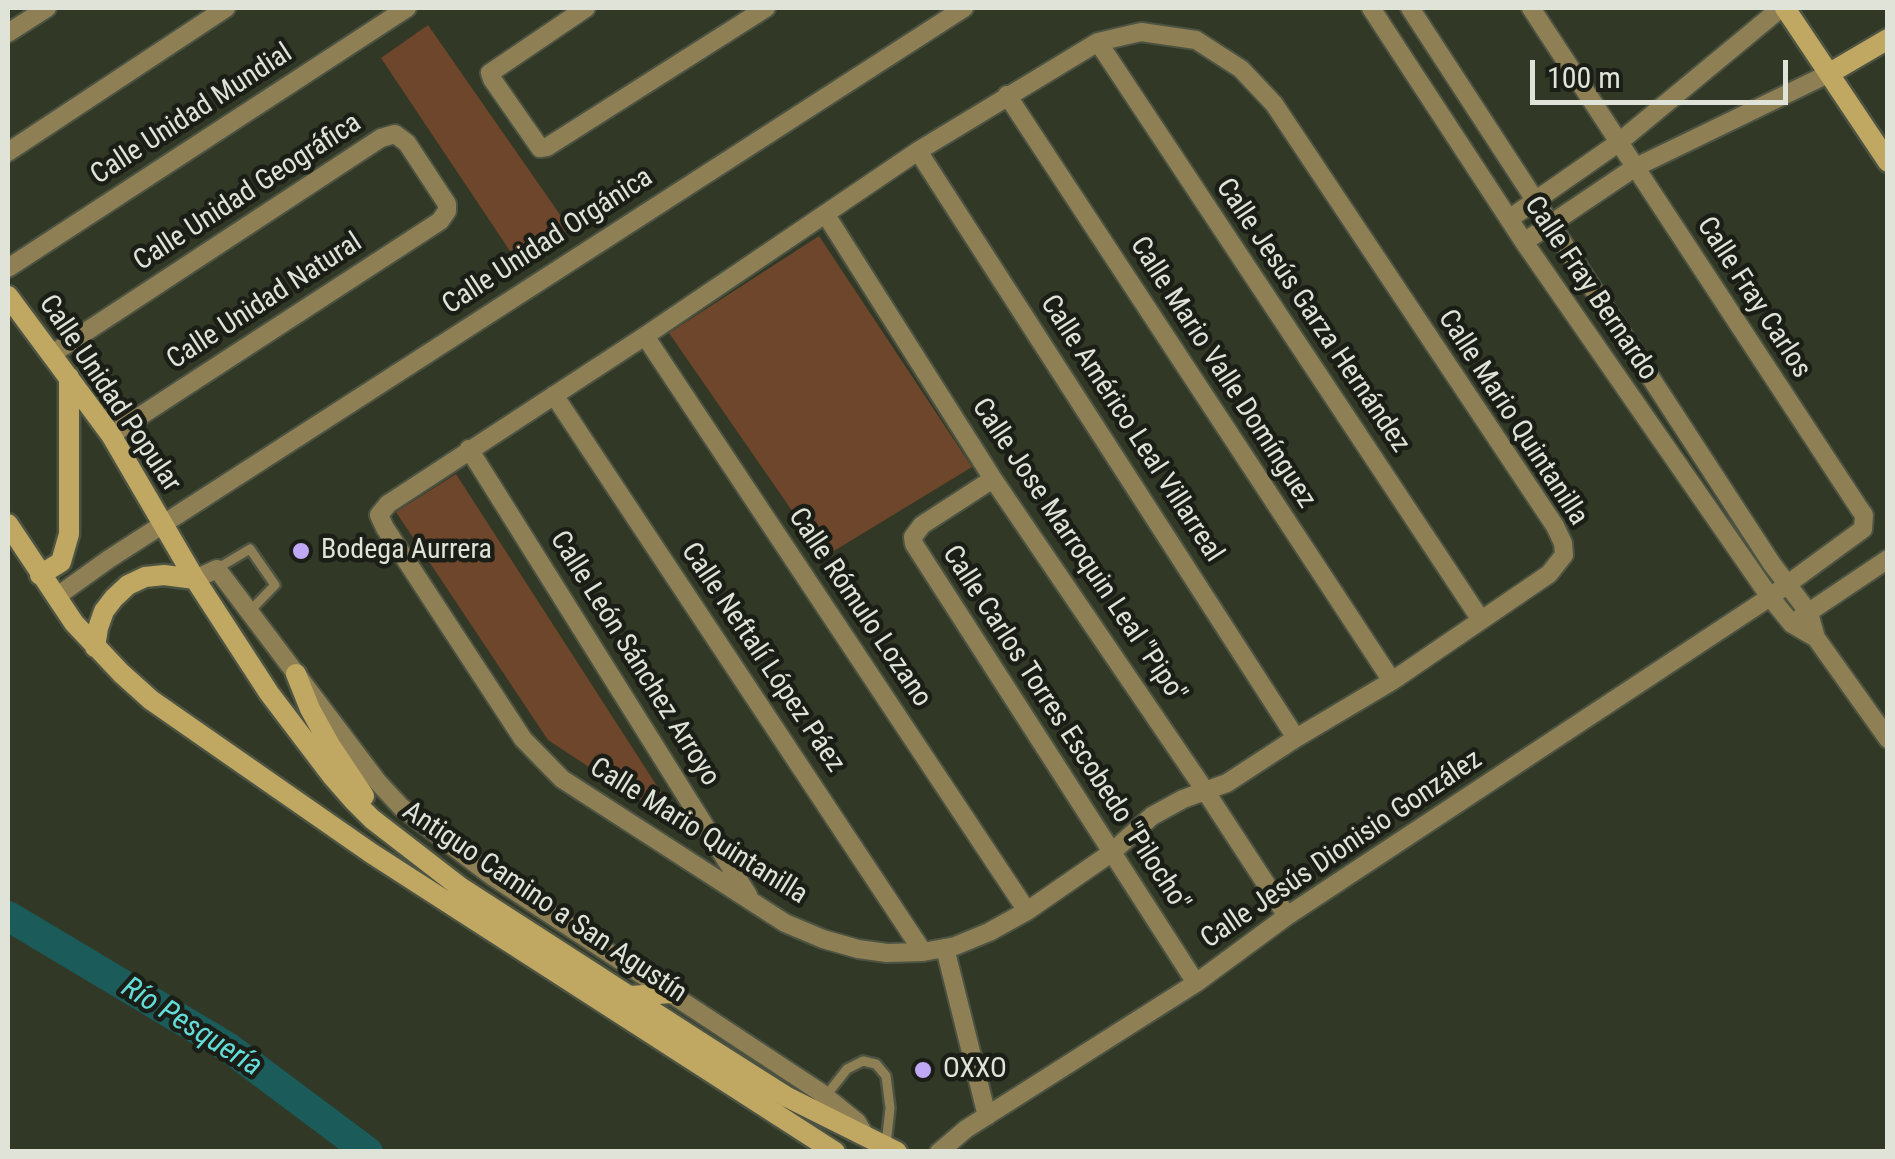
<!DOCTYPE html>
<meta charset="utf-8">
<style>
body{margin:0}
#map{position:relative;width:1895px;height:1159px;overflow:hidden;background:#313826;font-family:"Roboto Condensed",sans-serif}
canvas{display:block}
.frame{position:absolute;inset:0;border:10px solid #dfe3d8;pointer-events:none}
.scale{position:absolute;left:1530px;top:60px;width:258px;height:45px;box-sizing:border-box;border:5px solid #dfe3d8;border-top:0;padding-left:12px;font-size:30px;line-height:35px;white-space:nowrap;color:#dfe3d8;-webkit-text-stroke:8px #1b1e16;paint-order:stroke}
</style>
<div id="map">
<canvas width="1895" height="1159"></canvas>
<div class="frame"></div>
<div class="scale">100 m</div>
</div>
<script>
const ctx = document.querySelector('canvas').getContext('2d');
ctx.lineJoin = 'round';
function paint(path, color) { ctx.fillStyle = color; ctx.fill(path, 'evenodd'); }
const shape = rows => new Path2D(rows.map(r => 'M' + r).join(''));
function strokePath(path, color, width, dash) { ctx.strokeStyle = color; ctx.lineWidth = width; ctx.lineCap = dash ? 'butt' : 'round'; ctx.setLineDash(dash || []); ctx.stroke(path); }
function write(font, color, halo, rows, align = 'center') {
  ctx.font = font + ' "Roboto Condensed",sans-serif'; ctx.lineWidth = 9; ctx.setLineDash([]); ctx.textBaseline = 'middle'; ctx.strokeStyle = halo; ctx.fillStyle = color; for (const [text, x, y, turn = 0] of rows) {
    ctx.save(); ctx.translate(x, y); ctx.rotate((+turn || 0) * Math.PI / 180); ctx.textAlign = isNaN(turn) ? turn : align; if (halo) ctx.strokeText(text, 0, 0); ctx.fillText(text, 0, 0); ctx.restore();
  }
}
paint(shape([
 [428,25,570,229,520,266,381,58],
 [819,236,972,467,824,557,669,333],
 [456,474,686,831,548,740,396,512]
]), '#6d462b');
strokePath(shape([
 [8,916,229,1048,368,1152]
]), '#1b5b5a', 30);
const lane = shape([
 [218,568,250,549,275,585,250,611],
 [825,1097,847,1069,863,1061,876,1064,886,1076,890,1108,886,1145]
]);
const street = shape([
 [586,8,490,73,492,79,540,148,547,147,766,8],
 [1371,8,1524,242,1770,597,1792,624,1816,638],
 [1410,8,1772,564,1809,613,1816,638,1888,739],
 [1141,32,1196,40,1241,69,1274,104,1555,526,1563,543,1564,555,1549,574,1392,681,1296,738,1227,783,1183,799,1152,816,1111,853,1027,911,989,932,955,946,923,952,887,953,858,949,823,939,785,923,562,779,523,739,385,528,379,515,388,504,645,336,918,151,1098,42,1141,32],
 [8,33,47,8],
 [1098,42,1481,620],
 [1007,95,1392,681],
 [918,151,1296,738],
 [8,152,226,8],
 [826,215,993,479,1206,792,1287,916],
 [1509,219,1618,143,1781,8],
 [1524,242,1634,168,1830,73],
 [8,268,407,8],
 [645,336,1027,911],
 [52,354,381,138,395,134,407,143,447,204,447,211,440,221,111,435],
 [554,395,923,952],
 [469,449,748,895],
 [993,479,922,525,913,537,914,544,1196,983],
 [195,579,217,569,377,781,401,807,492,876,820,1092,857,1122,864,1134],
 [56,597,109,559,964,8],
 [1800,618,1888,559],
 [945,948,987,1116],
 [939,1152,966,1129,1196,983,1287,916,1770,597,1863,529,1864,515,1859,508,1531,8]
]);
const secondary = shape([
 [1785,8,1888,162],
 [1830,73,1888,39],
 [8,296,111,435,195,579,269,693,332,776,353,800,372,819,460,887,708,1047,787,1097,897,1152],
 [8,524,74,623,121,673,151,700,371,853,835,1152],
 [40,575,61,562,69,534,69,377],
 [95,647,98,628,104,611,114,598,128,585,145,577,164,575,195,579],
 [296,674,310,709,330,745,364,796],
 [631,996,671,993]
]);
strokePath(lane, '#4d5342', 14);
strokePath(street, '#4d5342', 22);
strokePath(secondary, '#4d5342', 25);
strokePath(lane, '#8f7f54', 9);
strokePath(street, '#8f7f54', 18);
strokePath(secondary, '#c1a862', 20);
for (const [x, y, r, color] of [
 [301,551,10,"#bfa9f4"],
 [923,1070,10,"#bfa9f4"]
]) { const dot = new Path2D(); dot.arc(x, y, r, 0, 2 * Math.PI); ctx.fillStyle = color; ctx.fill(dot); strokePath(dot, '#1b1e16', 4); }
write('28px', '#dfe3d8', '#1b1e16', [
 ["Calle Unidad Mundial",192,115,-33],
 ["Calle Unidad Geográfica",248,193,-33],
 ["Calle Unidad Orgánica",548,242,-33],
 ["Calle Fray Bernardo",1590,289,56],
 ["Calle Fray Carlos",1753,298,57],
 ["Calle Unidad Natural",265,302,-33],
 ["Calle Jesús Garza Hernández",1312,316,56],
 ["Calle Mario Valle Domínguez",1222,373,57],
 ["Calle Unidad Popular",109,394,56],
 ["Calle Mario Quintanilla",1512,418,57],
 ["Calle Américo Leal Villarreal",1131,429,57],
 ["Calle Jose Marroquin Leal \"Pipo\"",1078,551,56],
 ["Calle Rómulo Lozano",859,608,56],
 ["Calle Neftalí López Páez",762,658,56],
 ["Calle León Sánchez Arroyo",634,659,58],
 ["Calle Carlos Torres Escobedo \"Pilocho\"",1065,729,57],
 ["Calle Mario Quintanilla",698,832,32],
 ["Calle Jesús Dionisio González",1342,850,-34],
 ["Antiguo Camino a San Agustín",544,903,34]
]);
write('28px', '#dfe3d8', '#1b1e16', [
 ["Bodega Aurrera",321,551],
 ["OXXO",943,1070]
], 'left');
write('italic 30px', '#63dcda', '#1b1e16', [
 ["Río Pesquería",191,1028,32]
]);
</script>
